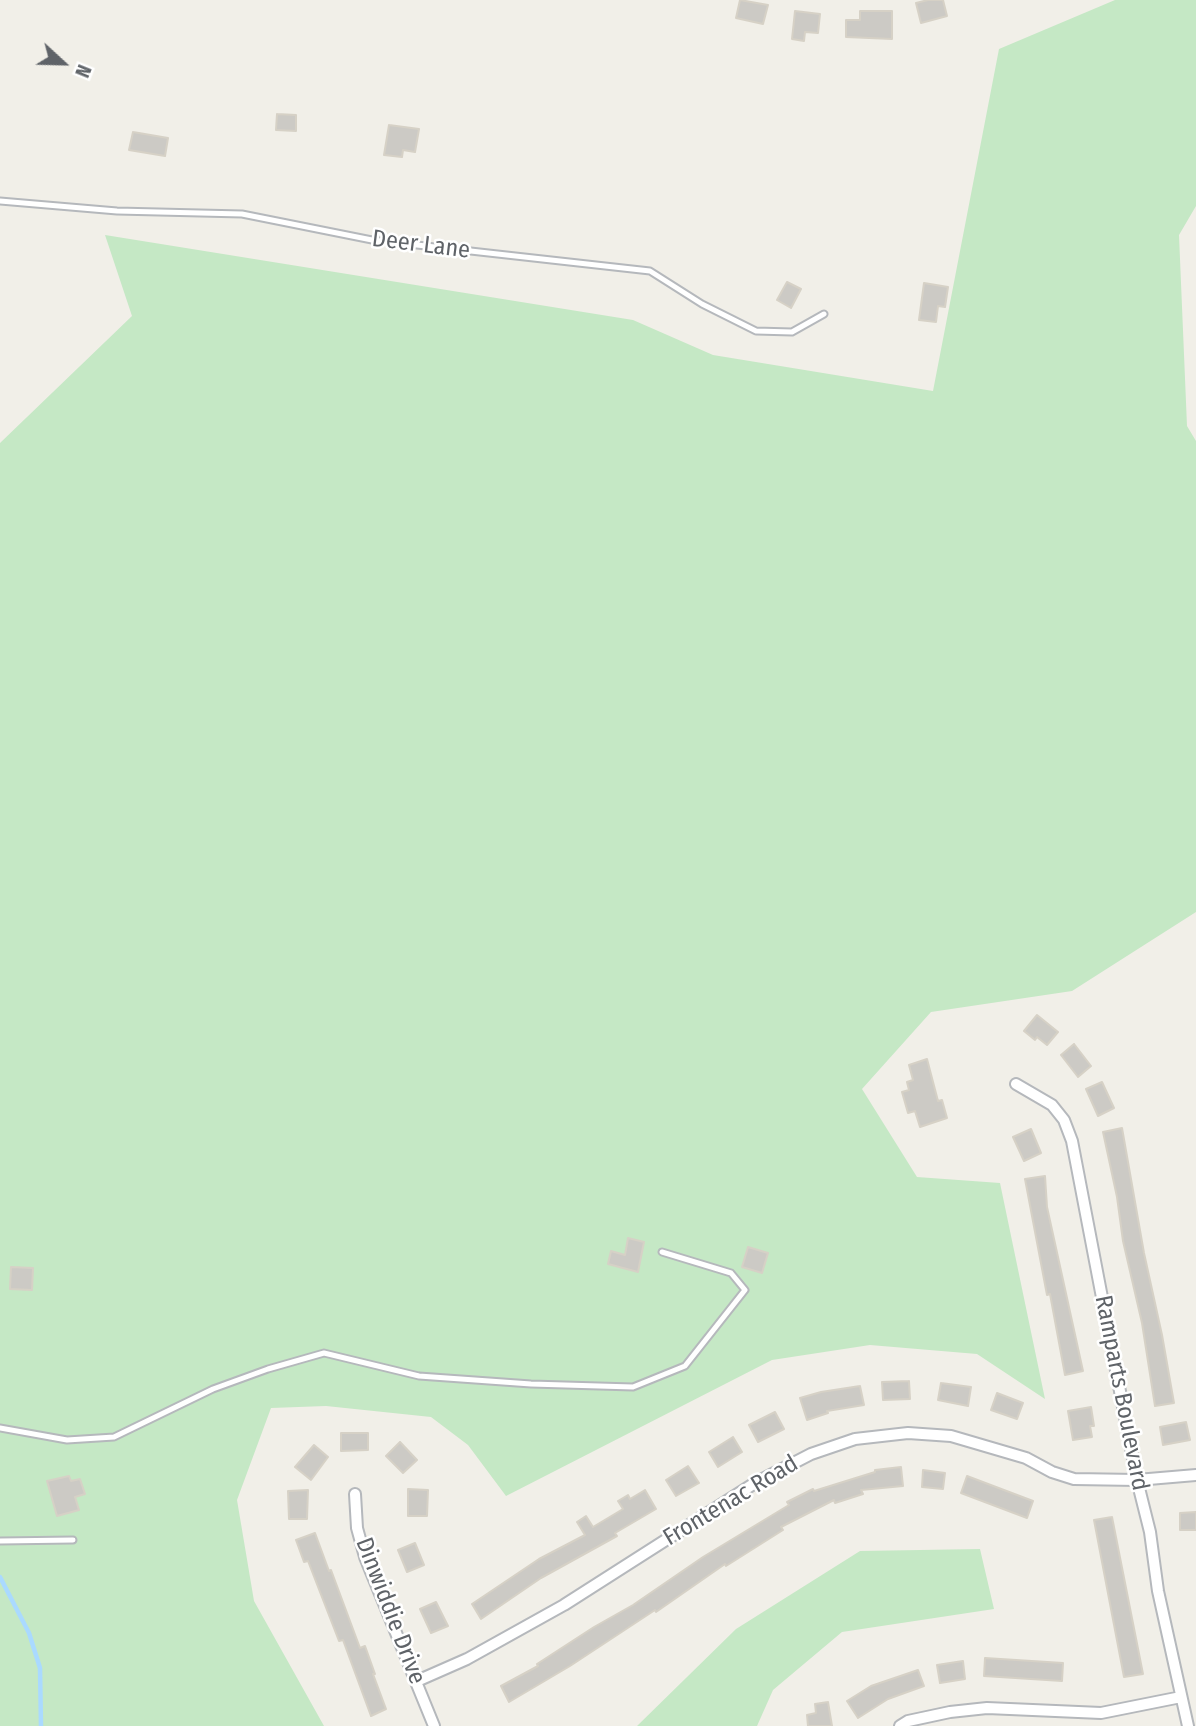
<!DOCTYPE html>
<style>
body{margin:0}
#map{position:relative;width:1196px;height:1726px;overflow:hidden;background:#f1efe8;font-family:"Fira Sans Condensed",sans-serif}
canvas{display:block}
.north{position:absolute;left:28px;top:28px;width:70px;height:70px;-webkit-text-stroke:5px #fff;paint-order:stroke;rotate:112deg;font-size:19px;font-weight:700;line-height:28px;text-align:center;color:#5f6368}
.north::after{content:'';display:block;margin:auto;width:24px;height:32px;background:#5f6368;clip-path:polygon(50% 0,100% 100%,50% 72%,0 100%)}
</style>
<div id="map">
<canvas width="1196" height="1726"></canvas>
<div class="north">N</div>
</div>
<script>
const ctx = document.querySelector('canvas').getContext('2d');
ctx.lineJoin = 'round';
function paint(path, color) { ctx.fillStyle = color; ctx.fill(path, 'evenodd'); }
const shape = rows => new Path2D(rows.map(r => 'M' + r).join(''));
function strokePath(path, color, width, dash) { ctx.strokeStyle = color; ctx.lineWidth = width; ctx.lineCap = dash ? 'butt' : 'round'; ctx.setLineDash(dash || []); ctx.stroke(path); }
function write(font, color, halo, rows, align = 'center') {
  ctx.font = font + ' "Fira Sans Condensed",sans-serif'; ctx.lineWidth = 5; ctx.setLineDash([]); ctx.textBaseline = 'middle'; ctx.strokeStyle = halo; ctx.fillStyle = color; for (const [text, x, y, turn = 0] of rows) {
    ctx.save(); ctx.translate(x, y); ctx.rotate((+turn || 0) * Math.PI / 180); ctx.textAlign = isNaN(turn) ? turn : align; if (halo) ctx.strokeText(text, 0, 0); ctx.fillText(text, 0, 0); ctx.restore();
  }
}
paint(shape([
 [1115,0,1196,0,1196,206,1179,235,1187,426,1196,441,1196,912,1072,991,931,1012,862,1089,917,1177,1000,1183,1045,1399,977,1354,870,1345,772,1360,506,1496,468,1445,431,1417,326,1406,271,1408,237,1500,254,1601,324,1726,0,1726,0,443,132,316,105,235,633,320,713,355,933,391,999,49],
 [980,1549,994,1609,842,1632,773,1690,757,1726,637,1726,736,1629,860,1551]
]), '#c5e8c5');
strokePath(shape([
 [0,1577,29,1633,40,1668,41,1726]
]), '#aadaff', 4.5);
const building = shape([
 [740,0,768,5,763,24,736,18,740,0],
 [928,0,943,0,947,16,921,23,916,3,928,0],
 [795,11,820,14,818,33,805,32,804,41,792,39,795,11],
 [860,11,892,11,892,39,846,37,846,20,860,20,860,11],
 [277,114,296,115,296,131,276,130,277,114],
 [389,125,419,129,415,152,403,150,402,157,384,155,389,125],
 [133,132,168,138,165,156,129,150,133,132],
 [787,282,801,289,791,308,777,300,787,282],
 [924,283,948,287,945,307,938,306,936,322,919,320,924,283],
 [1037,1015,1058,1032,1047,1045,1037,1037,1035,1040,1024,1031,1037,1015],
 [1074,1044,1091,1066,1078,1077,1061,1055,1074,1044],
 [927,1059,938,1101,942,1100,947,1118,920,1127,915,1111,908,1113,902,1092,909,1090,907,1082,913,1080,909,1065,927,1059],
 [1102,1082,1114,1108,1098,1116,1086,1089,1102,1082],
 [1122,1128,1144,1253,1162,1335,1174,1403,1155,1406,1142,1323,1123,1241,1117,1197,1103,1132,1122,1128],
 [1031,1129,1041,1153,1024,1161,1013,1137,1031,1129],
 [1045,1176,1047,1207,1083,1371,1065,1375,1050,1294,1047,1295,1025,1179,1045,1176],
 [628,1238,644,1242,638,1272,608,1264,611,1251,625,1255,628,1238],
 [748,1247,768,1253,762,1273,742,1267,748,1247],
 [11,1267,33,1268,32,1290,10,1289,11,1267],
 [909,1381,910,1399,883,1400,882,1382,909,1381],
 [941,1383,971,1387,968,1406,938,1400,941,1383],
 [860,1386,864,1405,827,1411,828,1413,807,1420,800,1398,821,1392,860,1386],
 [997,1393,1023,1403,1017,1419,991,1410,997,1393],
 [1091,1407,1094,1426,1090,1426,1092,1437,1073,1440,1068,1411,1091,1407],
 [775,1412,784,1429,758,1442,749,1425,775,1412],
 [1186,1422,1190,1440,1163,1445,1160,1427,1186,1422],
 [341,1433,368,1433,368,1450,341,1451,341,1433],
 [733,1437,742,1452,718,1467,709,1452,733,1437],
 [400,1442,417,1460,403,1473,386,1456,400,1442],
 [314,1445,328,1457,311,1480,295,1467,314,1445],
 [688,1466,699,1483,676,1496,666,1480,688,1466],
 [901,1467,903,1486,861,1490,863,1494,835,1503,834,1500,781,1527,783,1530,726,1566,725,1564,656,1612,655,1610,570,1666,509,1702,501,1686,538,1666,537,1664,594,1627,633,1605,703,1557,789,1505,787,1502,813,1489,814,1491,875,1472,875,1470,901,1467],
 [923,1470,945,1473,943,1489,922,1487,923,1470],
 [69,1476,71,1481,80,1479,85,1494,75,1497,79,1510,57,1516,47,1481,69,1476],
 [967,1476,1033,1501,1027,1518,961,1493,967,1476],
 [408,1489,428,1490,427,1516,408,1516,408,1489],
 [308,1490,307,1519,289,1519,288,1491,308,1490],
 [645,1490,656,1509,615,1533,617,1536,541,1578,481,1619,472,1604,539,1559,585,1535,577,1522,586,1516,593,1527,623,1509,618,1501,628,1495,630,1499,645,1490],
 [1196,1512,1196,1530,1180,1530,1180,1513,1196,1512],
 [1112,1517,1143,1674,1124,1677,1094,1520,1112,1517],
 [315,1533,329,1571,331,1570,360,1648,365,1646,375,1674,373,1674,386,1709,371,1716,343,1640,339,1641,308,1561,304,1562,296,1540,315,1533],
 [415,1543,424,1565,407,1572,398,1550,415,1543],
 [436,1602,448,1626,431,1633,420,1609,436,1602],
 [985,1658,1063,1663,1062,1681,984,1676,985,1658],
 [963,1661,965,1679,940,1683,937,1665,963,1661],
 [918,1670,924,1686,888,1699,858,1718,847,1701,871,1686,918,1670],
 [828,1702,832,1726,808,1726,807,1715,816,1713,815,1704,828,1702]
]);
paint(building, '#cccac5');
strokePath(building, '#d6d1c6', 2);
const service = shape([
 [0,201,117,211,242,214,372,240,650,271,702,304,756,331,792,332,824,314],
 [0,1428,67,1440,114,1437,213,1389,268,1369,324,1353,419,1376,531,1384,633,1387,685,1366,745,1290,731,1273,662,1252],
 [0,1541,73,1540]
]);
const minor = shape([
 [1016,1084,1052,1105,1064,1120,1072,1141,1137,1480,1150,1532,1158,1591,1188,1726],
 [355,1494,357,1528,365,1557,434,1726],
 [417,1681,467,1659,564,1605,755,1483,811,1454,855,1439,908,1433,951,1436,1026,1458,1052,1472,1074,1479,1137,1480,1196,1475],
 [900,1726,908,1721,950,1712,987,1708,1101,1713,1181,1697]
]);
strokePath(service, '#b5b8bc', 9);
strokePath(minor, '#b5b8bc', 14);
strokePath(service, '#fff', 5);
strokePath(minor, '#fff', 10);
write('24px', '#5f6368', '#fff', [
 ["Deer Lane",421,245,7],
 ["Ramparts Boulevard",1121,1393,79],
 ["Frontenac Road",731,1501,-31],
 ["Dinwiddie Drive",390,1611,69]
]);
</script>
